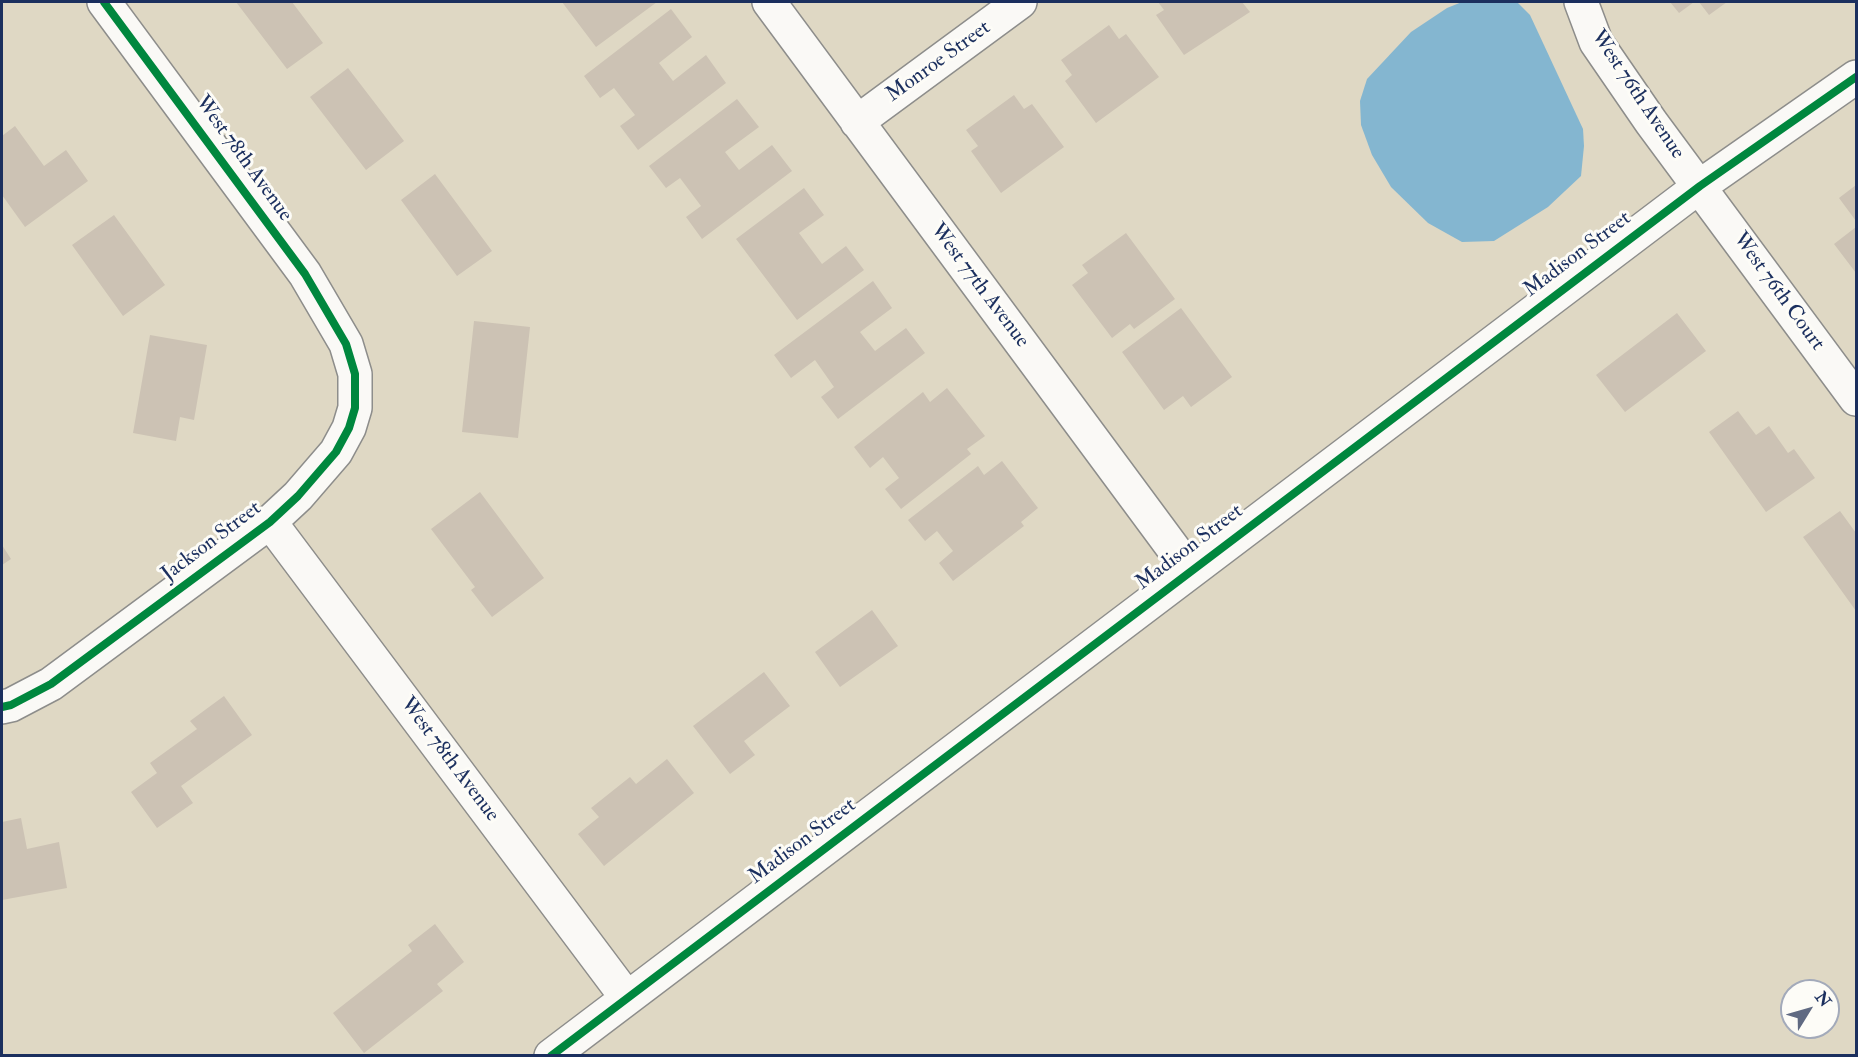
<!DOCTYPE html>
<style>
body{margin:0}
#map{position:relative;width:1858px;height:1057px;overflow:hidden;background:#dfd8c4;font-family:"IM FELL Double Pica",serif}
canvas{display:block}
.frame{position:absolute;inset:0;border:3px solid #1b2f5e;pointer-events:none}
.north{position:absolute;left:1780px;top:979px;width:60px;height:60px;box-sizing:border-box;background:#fdfcf7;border:2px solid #a3aaba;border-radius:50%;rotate:53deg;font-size:16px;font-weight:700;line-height:24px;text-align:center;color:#1b2f5e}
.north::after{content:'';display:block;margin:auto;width:21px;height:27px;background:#606a82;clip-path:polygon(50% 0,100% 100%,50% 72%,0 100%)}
</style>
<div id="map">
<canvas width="1858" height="1057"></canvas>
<div class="frame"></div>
<div class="north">N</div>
</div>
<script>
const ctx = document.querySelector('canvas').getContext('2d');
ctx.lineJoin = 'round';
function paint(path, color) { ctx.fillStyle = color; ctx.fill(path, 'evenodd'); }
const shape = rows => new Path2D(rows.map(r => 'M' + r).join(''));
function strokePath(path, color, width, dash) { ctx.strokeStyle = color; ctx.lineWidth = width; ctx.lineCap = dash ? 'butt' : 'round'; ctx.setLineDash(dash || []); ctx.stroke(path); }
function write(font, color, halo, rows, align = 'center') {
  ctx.font = font + ' "IM FELL Double Pica",serif'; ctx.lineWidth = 6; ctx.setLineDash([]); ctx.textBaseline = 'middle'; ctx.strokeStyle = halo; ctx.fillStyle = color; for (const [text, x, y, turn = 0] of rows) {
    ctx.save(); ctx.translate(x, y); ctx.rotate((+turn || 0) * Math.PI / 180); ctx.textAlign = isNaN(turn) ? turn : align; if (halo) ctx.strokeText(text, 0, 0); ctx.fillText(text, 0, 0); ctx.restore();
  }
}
paint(shape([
 [1462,2,1508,2,1518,3,1530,15,1583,129,1584,146,1581,176,1548,207,1494,241,1462,242,1428,223,1391,187,1372,155,1361,125,1360,101,1367,79,1411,32,1447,8]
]), '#84b6d0');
paint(shape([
 [236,2,292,2,323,43,287,69],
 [562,2,657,2,596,47],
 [1158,2,1242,2,1250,12,1184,55,1156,15,1164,10],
 [1670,2,1694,2,1679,13],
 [1699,2,1727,2,1709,15],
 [671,9,692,37,659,63,673,81,706,55,726,83,638,150,620,126,635,115,614,88,600,98,584,76],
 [1109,25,1119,39,1126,34,1159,77,1096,123,1065,81,1072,75,1061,60],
 [348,68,404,141,366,170,310,97],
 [1014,95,1024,109,1032,104,1064,147,1001,193,971,151,978,146,966,130],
 [737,99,759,127,725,152,739,170,772,145,792,171,702,239,686,217,701,206,680,178,666,188,649,166],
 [15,126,44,166,66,150,88,181,25,227,2,195,2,136],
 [435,174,492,251,457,276,401,200],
 [1856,185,1856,221,1839,198],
 [804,188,824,215,799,233,822,264,846,246,864,270,797,320,736,239],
 [114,215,165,285,123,316,72,245],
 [1856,227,1856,273,1834,244],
 [1126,233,1175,299,1134,329,1130,324,1112,338,1072,285,1088,273,1082,265],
 [873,281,892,308,860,332,875,351,906,328,925,353,838,419,821,397,834,387,815,360,791,378,774,355],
 [1181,308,1232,377,1191,407,1183,396,1164,410,1122,352],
 [1677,313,1706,351,1625,412,1596,375],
 [474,321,530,327,518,438,462,432],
 [150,335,207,345,194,420,180,417,176,441,133,433],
 [947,388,985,436,967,449,971,454,901,509,885,489,899,478,883,457,870,468,854,447,923,392,930,402],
 [1738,411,1756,435,1769,426,1788,453,1794,449,1815,478,1766,512,1709,432],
 [1002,461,1038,508,1021,522,1024,526,953,581,939,563,953,551,937,531,925,541,908,520,978,466,984,475],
 [480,492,544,578,492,617,471,590,475,587,431,529],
 [1840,511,1856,533,1856,611,1803,537],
 [2,545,11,559,2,565],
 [872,610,898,646,840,687,815,652],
 [764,672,790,706,744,741,755,755,730,774,693,726],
 [224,696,252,735,181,786,193,803,157,828,131,792,157,773,150,763,197,729,190,721],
 [667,759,694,793,604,866,578,834,599,817,591,808,630,777,636,784],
 [21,818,27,849,59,842,67,888,2,900,2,822],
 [435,924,464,962,437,984,443,991,364,1053,333,1013,412,951,408,945]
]), '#ccc2b4');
const minor = shape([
 [769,2,1190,571],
 [1581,2,1596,42,1651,122,1856,399],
 [857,122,1020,2],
 [270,522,627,998],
 [2,707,11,705,51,684,270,522,298,496,336,452,349,428,355,408,355,374,346,344,305,274,104,2],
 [551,1056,1700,186,1856,77]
]);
strokePath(minor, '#8d8d8b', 36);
strokePath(minor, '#faf9f6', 33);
strokePath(shape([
 [2,707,11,705,51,684,270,522,298,496,336,452,349,428,355,408,355,374,346,344,305,274,104,2],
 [551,1056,1700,186,1856,77]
]), '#00873e', 8);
write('21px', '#1b2f5e', '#fdfcf7', [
 ["Monroe Street",939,62,-36],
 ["West 76th Avenue",1637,95,56],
 ["West 78th Avenue",243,159,54],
 ["Madison Street",1578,255,-37],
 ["West 77th Avenue",979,286,53],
 ["West 76th Court",1778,292,54],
 ["Jackson Street",212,542,-37],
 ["Madison Street",1190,548,-37],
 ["West 78th Avenue",449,760,53],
 ["Madison Street",803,842,-37]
]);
</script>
